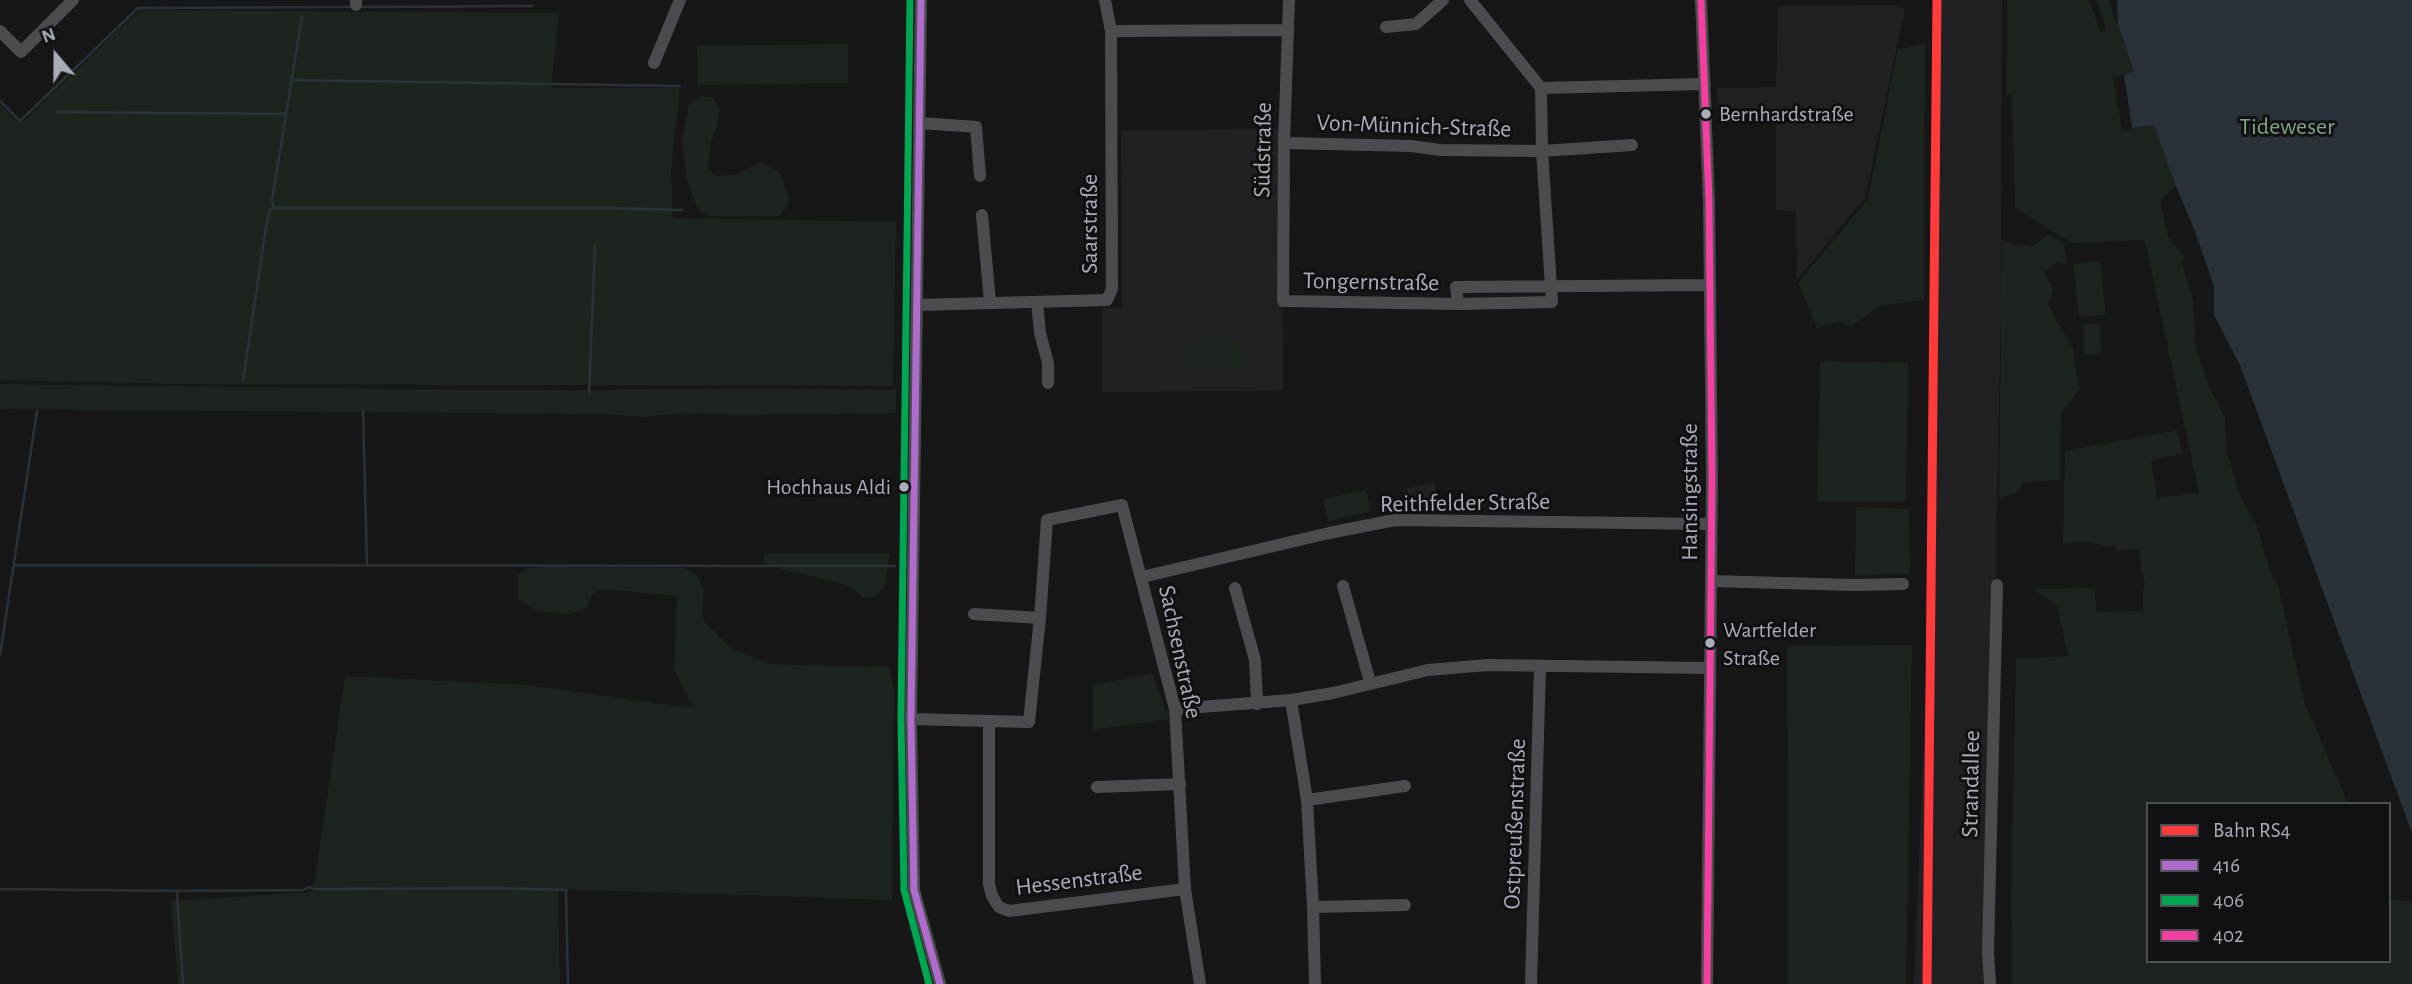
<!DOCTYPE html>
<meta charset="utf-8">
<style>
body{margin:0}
#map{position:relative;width:2412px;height:984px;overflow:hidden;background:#171717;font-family:"Alegreya Sans",sans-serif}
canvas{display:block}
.legend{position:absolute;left:2146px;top:802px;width:245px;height:161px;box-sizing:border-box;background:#111113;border:2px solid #4d4f55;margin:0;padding:9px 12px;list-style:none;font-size:21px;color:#a8adb8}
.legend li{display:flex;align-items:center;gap:14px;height:35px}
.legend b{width:35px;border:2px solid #4d4f55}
.north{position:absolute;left:21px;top:21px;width:70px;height:70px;-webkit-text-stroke:5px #111113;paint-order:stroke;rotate:340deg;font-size:19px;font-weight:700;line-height:28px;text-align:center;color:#a8adb8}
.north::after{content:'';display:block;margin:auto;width:24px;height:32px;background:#a8adb8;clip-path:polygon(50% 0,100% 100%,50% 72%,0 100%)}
</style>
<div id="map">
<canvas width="2412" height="984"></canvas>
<ul class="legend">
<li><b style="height:9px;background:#ff3a3a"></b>Bahn RS4</li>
<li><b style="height:9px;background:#b06ccc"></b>416</li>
<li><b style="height:9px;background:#00a651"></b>406</li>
<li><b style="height:9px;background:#f240a1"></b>402</li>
</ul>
<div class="north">N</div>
</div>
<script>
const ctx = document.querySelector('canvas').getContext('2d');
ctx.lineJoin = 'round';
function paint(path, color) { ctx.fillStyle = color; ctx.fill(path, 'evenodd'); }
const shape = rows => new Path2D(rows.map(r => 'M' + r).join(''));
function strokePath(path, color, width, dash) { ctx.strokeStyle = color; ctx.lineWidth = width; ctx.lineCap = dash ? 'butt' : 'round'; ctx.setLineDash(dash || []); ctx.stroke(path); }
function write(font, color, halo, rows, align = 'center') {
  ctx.font = font + ' "Alegreya Sans",sans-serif'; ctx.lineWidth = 6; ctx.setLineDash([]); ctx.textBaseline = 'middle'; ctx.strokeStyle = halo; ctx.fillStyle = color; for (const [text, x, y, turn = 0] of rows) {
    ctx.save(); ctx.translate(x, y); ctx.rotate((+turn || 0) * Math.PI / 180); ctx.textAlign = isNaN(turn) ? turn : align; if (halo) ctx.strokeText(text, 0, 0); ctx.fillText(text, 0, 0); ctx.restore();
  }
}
paint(shape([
 [1933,0,2002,0,2001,309,1987,984,1914,984,1927,655],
 [1896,5,1905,9,1865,197,1797,280,1796,212,1776,210,1776,122,1718,122,1717,88,1776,87,1778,6],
 [1282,129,1283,391,1102,392,1102,308,1122,308,1121,130],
 [1434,482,1439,504,1413,511,1407,489]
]), '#212123');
paint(shape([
 [2007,0,2089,0,2101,33,2106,30,2097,0,2110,0,2112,13,2118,24,2412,0,2412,833,2240,365,2214,315,2214,286,2195,231,2176,186,2161,199,2162,209,2168,237,2184,257,2182,262,2193,301,2196,350,2210,389,2225,418,2227,452,2240,495,2257,526,2268,565,2278,586,2304,701,2348,804,2148,804,2148,961,2389,961,2389,899,2412,902,2412,984,2012,984,2011,900,2016,659,2068,656,2057,605,2033,589,2095,588,2096,612,2143,611,2143,591,2145,583,2141,569,2140,549,2116,551,2116,545,2106,546,2089,542,2063,543,2065,451,2177,430,2183,454,2151,460,2157,498,2199,493,2145,240,2072,243,2015,208,2012,94,2006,97],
 [2135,72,2153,125,2122,131,2113,78],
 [140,10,559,13,551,88,680,88,671,171,673,218,896,222,893,386,171,384,0,380,0,104,20,124],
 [848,44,848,83,698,85,697,46],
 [1925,44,1924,300,1879,306,1851,327,1839,321,1817,328,1798,283,1868,199,1898,49],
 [702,96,712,97,719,108,717,127,711,142,708,167,715,176,735,175,761,162,780,173,789,197,787,207,779,216,708,216,699,212,687,181,682,138,689,104],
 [2048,234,2064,244,2067,264,2057,262,2044,272,2054,288,2048,305,2073,349,2079,389,2061,413,2060,480,2023,482,2017,492,1999,498,2002,241,2032,247],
 [2100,261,2106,315,2079,317,2073,264],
 [2099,323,2102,354,2085,355,2083,325],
 [1244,338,1244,368,1184,369,1184,339],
 [1820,361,1908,363,1906,502,1817,502],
 [0,384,476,390,896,389,896,413,737,415,684,413,644,417,603,414,0,409],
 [1366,490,1371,511,1328,521,1323,499],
 [1856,507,1909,509,1910,574,1855,575],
 [765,553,890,553,885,585,877,596,864,598,851,587,834,581,788,571,766,564,763,559],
 [540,567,685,568,698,576,704,593,702,610,704,622,730,647,768,664,889,667,894,689,892,900,558,889,560,984,178,984,171,901,313,892,345,676,527,685,683,707,696,707,689,701,674,669,677,596,603,589,593,593,586,608,571,614,538,611,518,599,518,575,526,569],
 [1912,645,1906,984,1788,984,1787,646],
 [1152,673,1169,719,1093,730,1093,685]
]), '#1d241e');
paint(shape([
 [2117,0,2412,0,2412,833,2240,365,2214,315,2214,286,2195,231,2176,186,2154,125,2132,128,2124,75,2134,71,2118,25]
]), '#2a3239');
strokePath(shape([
 [360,7,532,6],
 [290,80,680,86],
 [0,101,20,121,138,8,353,7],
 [57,112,285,114],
 [273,208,608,208,682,210],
 [243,381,266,227,270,210,273,208,272,200,302,16],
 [589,393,595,245],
 [363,411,367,565],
 [14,565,895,566],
 [0,655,37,411],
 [0,889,179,891,303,890,309,887,315,889,498,888,566,890,568,984],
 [177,891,183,984]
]), '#2a3239', 2.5);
strokePath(shape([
 [921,0,911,719,914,890,940,984],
 [1289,0,1284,143,1283,301,1458,304,1552,302,1542,151,1541,88],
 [1470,0,1541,88,1705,84],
 [1701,0,1709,202,1712,479,1707,984],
 [356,5,356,0],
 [1386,27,1416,24,1443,0],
 [0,31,21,52,73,0],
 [1111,31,1287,30],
 [654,63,680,0],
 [921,123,976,127,980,176],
 [1284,143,1411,146,1440,150,1542,151,1632,145],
 [982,215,990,302],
 [1037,302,1040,333,1048,363,1048,383],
 [1458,304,1456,287,1709,285],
 [917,305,1107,300,1112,289,1111,31,1105,0],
 [1142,577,1329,533,1395,520,1711,524],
 [1711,581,1853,585,1903,584],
 [1343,586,1370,682],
 [1235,588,1255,660,1257,704],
 [974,614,1040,618],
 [1291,700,1307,800,1313,907,1315,984],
 [1175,709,1291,700,1333,693,1428,670,1487,665,1709,668],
 [911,719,1029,722,1040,618,1047,520,1122,505,1175,709,1185,889,1200,984],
 [989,722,989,884,992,896,999,907,1009,911,1185,889],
 [1097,787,1180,784],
 [1307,800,1405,786],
 [1313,907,1405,905],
 [1531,984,1540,666],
 [1990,984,1988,952,1997,585]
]), '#4b4c50', 12);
strokePath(shape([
 [921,0,911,719,914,890,940,984]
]), '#b06ccc', 7);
strokePath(shape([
 [910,0,901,719,904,890,929,984]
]), '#00a651', 7);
strokePath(shape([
 [1701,0,1709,202,1712,479,1707,984]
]), '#f240a1', 7);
strokePath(shape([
 [1927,984,1937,0]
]), '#ff3a3a', 9);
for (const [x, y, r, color] of [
 [1706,114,6,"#a8adb8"],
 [904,487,6,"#a8adb8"],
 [1710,643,6,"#a8adb8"]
]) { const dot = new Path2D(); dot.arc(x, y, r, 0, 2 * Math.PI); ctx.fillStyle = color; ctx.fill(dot); strokePath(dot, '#111113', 2.5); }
write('22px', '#a8adb8', '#111113', [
 ["Bernhardstraße",1719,114],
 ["Hochhaus Aldi",891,487,"right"],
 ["Wartfelder",1723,630],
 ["Straße",1723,658]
], 'left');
write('24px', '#a8adb8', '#111113', [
 ["Von-Münnich-Straße",1414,126,2],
 ["Südstraße",1263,150,-89],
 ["Saarstraße",1090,224,-90],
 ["Tongernstraße",1371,282,1],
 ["Hansingstraße",1690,492,-90],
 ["Reithfelder Straße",1465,503,-1],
 ["Sachsenstraße",1180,652,78],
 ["Strandallee",1971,784,-89],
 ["Ostpreußenstraße",1515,824,-88],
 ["Hessenstraße",1079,880,-7]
]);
write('24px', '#7fa381', '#111113', [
 ["Tideweser",2287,127]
]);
</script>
